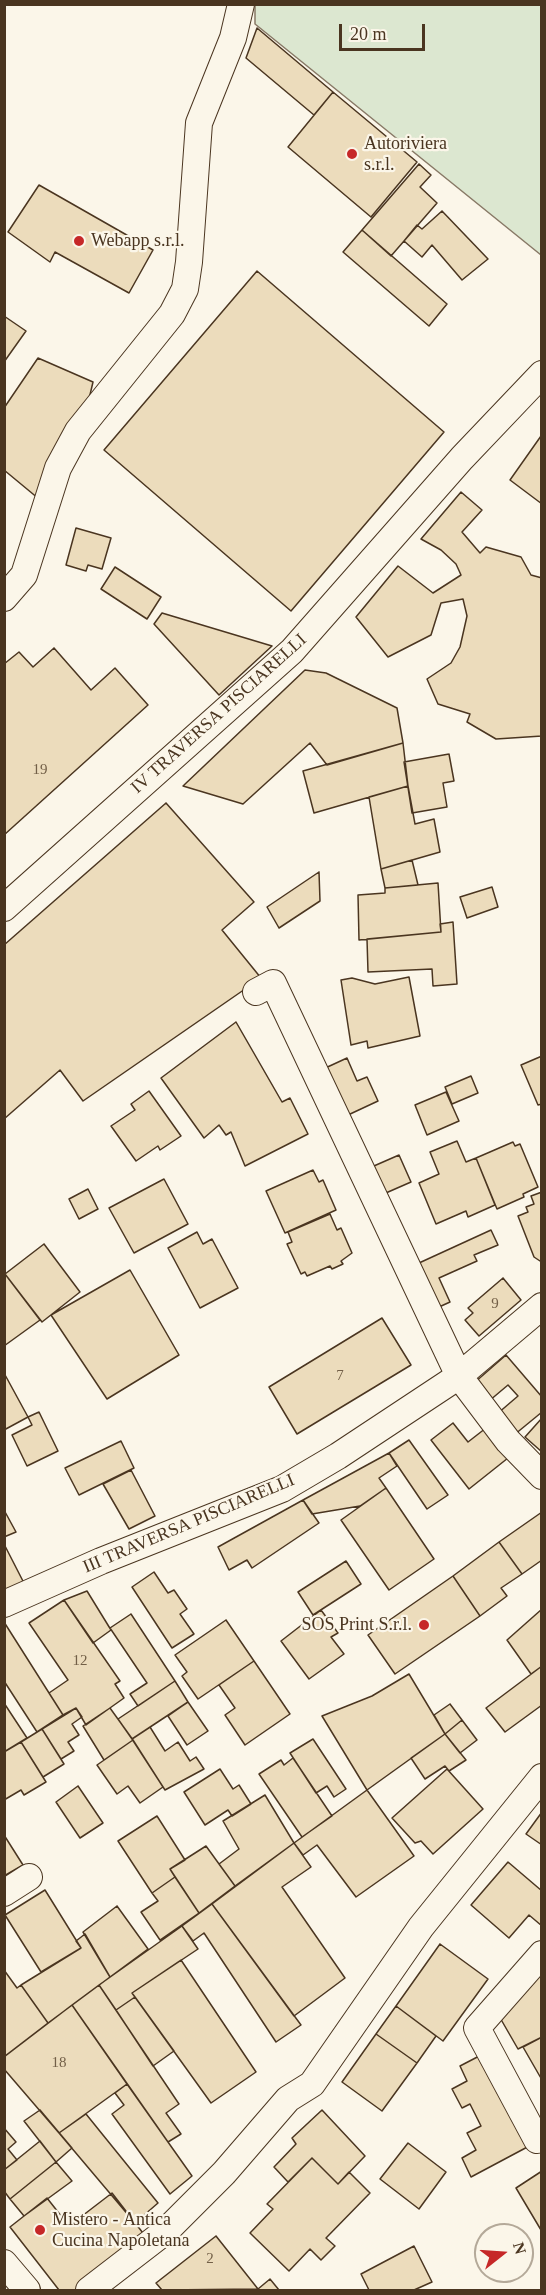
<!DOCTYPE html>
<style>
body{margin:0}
#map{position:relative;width:546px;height:2295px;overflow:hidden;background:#fbf6e9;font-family:Georgia,serif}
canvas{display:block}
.frame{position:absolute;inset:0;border:6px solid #4a3520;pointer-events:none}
.north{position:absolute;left:474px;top:2223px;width:60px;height:60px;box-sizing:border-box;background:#fbf6e9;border:2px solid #b4a999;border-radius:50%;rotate:73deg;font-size:16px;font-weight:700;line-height:24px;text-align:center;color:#4a3520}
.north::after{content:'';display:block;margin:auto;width:21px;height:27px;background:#c62828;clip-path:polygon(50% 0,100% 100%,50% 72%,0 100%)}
.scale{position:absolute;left:339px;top:24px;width:86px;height:27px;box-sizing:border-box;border:3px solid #4a3520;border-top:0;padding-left:8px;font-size:18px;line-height:21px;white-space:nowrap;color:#4a3520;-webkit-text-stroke:4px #fbf6e9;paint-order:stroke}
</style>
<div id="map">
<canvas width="546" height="2295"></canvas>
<div class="frame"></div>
<div class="north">N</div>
<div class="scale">20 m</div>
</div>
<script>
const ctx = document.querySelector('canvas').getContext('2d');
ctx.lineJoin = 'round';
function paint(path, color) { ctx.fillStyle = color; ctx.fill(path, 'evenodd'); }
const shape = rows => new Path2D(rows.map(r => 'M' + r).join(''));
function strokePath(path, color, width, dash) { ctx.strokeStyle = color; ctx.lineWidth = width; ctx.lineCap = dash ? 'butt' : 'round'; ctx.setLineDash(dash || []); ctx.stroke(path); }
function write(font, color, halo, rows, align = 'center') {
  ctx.font = font + ' Georgia,serif'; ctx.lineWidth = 4.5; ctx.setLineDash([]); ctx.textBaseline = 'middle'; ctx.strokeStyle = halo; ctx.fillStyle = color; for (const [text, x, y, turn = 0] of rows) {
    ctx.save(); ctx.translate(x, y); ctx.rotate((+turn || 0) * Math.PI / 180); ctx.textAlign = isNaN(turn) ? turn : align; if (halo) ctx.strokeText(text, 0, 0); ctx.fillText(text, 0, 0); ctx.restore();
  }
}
const green = shape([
 [255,5,541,5,541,255,255,24,255,5]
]);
paint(green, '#dce7d0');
strokePath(green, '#887966', 1.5);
const building = shape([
 [257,28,333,92,314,115,246,58,257,28],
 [333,92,417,162,371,217,288,147,333,92],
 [419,164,431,175,420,187,437,203,391,256,362,230,419,164],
 [39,185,153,250,129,293,55,252,50,262,8,232,39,185],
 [442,211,488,259,462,280,432,245,422,257,404,241,417,225,422,229,442,211],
 [362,230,447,304,429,326,343,252,362,230],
 [257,271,444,432,291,611,104,450,257,271],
 [4,316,26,331,4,362,4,316],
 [38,358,93,382,89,399,57,443,39,499,4,470,4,408,38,358],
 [541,436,542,436,542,504,510,480,541,436],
 [461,492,482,510,462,532,480,553,486,547,521,557,531,575,542,578,542,736,496,739,467,722,470,714,438,704,427,679,451,663,460,647,467,616,463,599,441,603,431,635,388,657,356,617,398,566,433,593,461,575,456,564,441,550,421,539,461,492],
 [76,528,111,538,102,569,88,565,86,571,66,565,76,528],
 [115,567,161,597,147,619,101,589,115,567],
 [162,613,272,646,219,695,154,624,162,613],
 [54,648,91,690,115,668,148,705,4,835,4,664,19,652,33,667,54,648],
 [305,670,326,673,397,708,403,743,327,765,310,743,243,804,183,786,305,670],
 [403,743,408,786,314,813,303,771,403,743],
 [449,754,454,781,443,783,447,807,412,813,404,762,449,754],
 [408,786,415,824,434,819,440,852,381,869,369,797,408,786],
 [166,803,254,902,222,930,261,978,83,1101,60,1070,4,1119,4,945,166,803],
 [412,860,418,885,385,888,381,869,412,860],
 [319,872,320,901,279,928,267,907,319,872],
 [438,883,441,932,359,940,358,895,385,893,385,888,438,883],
 [492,887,498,907,467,918,460,897,492,887],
 [453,922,457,984,433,986,432,969,368,972,367,939,441,932,440,924,453,922],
 [409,977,420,1036,368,1048,367,1041,351,1045,341,980,352,978,375,984,409,977],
 [236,1022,282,1102,290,1098,308,1134,245,1166,231,1132,226,1135,219,1125,204,1138,161,1078,236,1022],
 [542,1056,542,1104,538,1105,521,1065,542,1056],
 [347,1058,357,1081,367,1077,378,1101,348,1115,321,1070,347,1058],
 [471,1076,478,1093,452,1104,445,1087,471,1076],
 [149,1091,181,1136,160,1150,158,1146,136,1161,111,1126,135,1110,131,1104,149,1091],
 [446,1092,459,1121,427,1135,415,1105,446,1092],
 [457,1141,466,1162,476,1158,495,1205,468,1217,466,1211,436,1224,419,1183,439,1174,430,1152,457,1141],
 [513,1142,515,1146,520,1144,538,1187,523,1194,524,1197,497,1209,476,1158,513,1142],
 [399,1155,411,1182,379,1196,367,1169,399,1155],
 [313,1170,319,1182,323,1180,336,1210,285,1233,266,1191,313,1170],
 [164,1179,188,1224,134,1253,109,1208,164,1179],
 [88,1189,98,1209,79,1219,69,1199,88,1189],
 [542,1192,542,1261,540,1261,534,1257,518,1216,528,1212,526,1207,534,1204,531,1196,542,1192],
 [330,1214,337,1230,341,1228,352,1253,341,1261,343,1264,332,1269,330,1266,307,1276,305,1272,301,1274,287,1244,292,1242,288,1232,330,1214],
 [491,1230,498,1245,474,1255,477,1261,439,1278,450,1302,439,1307,419,1263,491,1230],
 [197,1232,203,1244,212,1239,238,1288,200,1308,168,1248,197,1232],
 [44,1244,80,1292,42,1322,5,1274,44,1244],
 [130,1270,179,1355,107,1399,51,1315,130,1270],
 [5,1274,40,1320,4,1346,4,1275,5,1274],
 [503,1278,521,1300,479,1336,465,1320,473,1313,468,1308,503,1278],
 [382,1318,411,1365,297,1434,269,1387,382,1318],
 [506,1355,542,1397,542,1412,514,1435,497,1414,518,1396,508,1385,489,1401,474,1383,506,1355],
 [4,1373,28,1417,4,1430,4,1373],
 [39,1412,58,1451,27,1466,12,1435,32,1425,28,1417,39,1412],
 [542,1418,542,1452,525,1437,542,1418],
 [453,1423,468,1442,486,1428,508,1458,469,1489,431,1440,453,1423],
 [409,1440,448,1495,427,1509,389,1453,409,1440],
 [121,1441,134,1468,79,1495,65,1468,121,1441],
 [389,1453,397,1466,379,1478,386,1488,360,1506,312,1514,303,1500,389,1453],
 [131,1470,155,1516,129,1529,103,1484,131,1470],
 [386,1488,434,1559,389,1590,341,1520,386,1488],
 [303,1500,319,1523,252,1568,247,1560,229,1570,218,1547,303,1500],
 [4,1510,16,1532,4,1537,4,1510],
 [542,1512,542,1560,522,1574,499,1542,542,1512],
 [499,1542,522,1574,501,1588,507,1596,480,1616,453,1576,499,1542],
 [4,1544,26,1587,4,1598,4,1544],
 [346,1561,361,1584,313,1615,298,1592,346,1561],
 [154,1572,168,1593,174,1590,187,1609,180,1614,194,1634,172,1648,132,1587,154,1572],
 [453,1576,480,1616,395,1674,368,1635,453,1576],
 [87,1591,111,1630,93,1643,64,1600,87,1591],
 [64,1600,120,1681,115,1684,124,1698,86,1725,76,1708,63,1715,49,1693,68,1680,29,1623,64,1600],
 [542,1609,542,1666,531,1674,507,1640,542,1609],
 [321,1610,338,1633,331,1637,344,1654,309,1679,281,1641,321,1610],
 [131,1614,175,1681,138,1706,130,1694,147,1683,110,1628,131,1614],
 [226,1620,254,1661,198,1699,182,1676,187,1672,175,1655,226,1620],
 [4,1622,63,1715,37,1732,4,1681,4,1622],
 [254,1661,290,1714,245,1745,225,1715,235,1708,219,1685,254,1661],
 [542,1666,542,1705,505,1732,486,1708,542,1666],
 [409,1674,445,1734,367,1790,322,1716,372,1696,409,1674],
 [175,1681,188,1702,132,1739,118,1719,175,1681],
 [188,1702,208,1731,187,1745,168,1716,188,1702],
 [4,1703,27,1738,4,1752,4,1703],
 [450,1704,462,1720,445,1734,434,1715,450,1704],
 [76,1708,82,1717,72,1724,79,1735,68,1742,74,1751,61,1759,42,1729,76,1708],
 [110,1708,133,1740,104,1760,83,1726,110,1708],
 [462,1720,477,1740,460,1753,445,1734,462,1720],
 [150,1727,165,1751,178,1742,190,1761,196,1757,204,1769,165,1790,132,1739,150,1727],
 [42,1729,64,1764,43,1777,21,1742,42,1729],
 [445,1734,466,1760,449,1771,445,1766,425,1779,411,1758,445,1734],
 [313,1739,346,1789,334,1797,327,1786,316,1793,290,1753,313,1739],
 [133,1740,163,1787,140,1803,128,1786,117,1794,97,1765,133,1740],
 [21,1742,46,1782,24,1795,21,1790,4,1800,4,1752,21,1742],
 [293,1758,332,1816,302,1837,259,1774,281,1760,284,1765,293,1758],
 [220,1769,233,1789,239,1785,251,1804,232,1816,228,1810,205,1825,184,1792,220,1769],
 [447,1769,483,1809,433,1854,421,1841,415,1843,392,1818,447,1769],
 [78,1786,103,1823,80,1838,56,1802,78,1786],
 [367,1790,414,1856,356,1897,317,1845,303,1855,294,1843,367,1790],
 [265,1795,294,1843,235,1886,219,1864,239,1849,223,1821,265,1795],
 [542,1812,542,1845,526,1834,542,1812],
 [157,1816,185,1860,170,1869,175,1877,152,1893,118,1841,157,1816],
 [4,1835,23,1865,4,1876,4,1835],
 [294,1843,311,1867,282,1887,345,1978,294,2016,212,1904,294,1843],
 [206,1846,235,1886,199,1913,170,1869,206,1846],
 [508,1862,542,1891,542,1926,529,1915,509,1938,471,1905,508,1862],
 [175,1877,199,1913,160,1940,141,1912,158,1901,152,1893,175,1877],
 [45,1890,81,1948,41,1972,5,1915,45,1890],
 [212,1904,301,2025,276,2042,204,1933,193,1941,182,1926,212,1904],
 [117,1906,148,1949,110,1977,83,1932,117,1906],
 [182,1926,198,1949,132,1993,135,1997,116,2010,99,1985,182,1926],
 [85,1934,110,1977,48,2023,21,1985,81,1948,76,1941,85,1934],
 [440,1944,488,1979,443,2041,396,2006,440,1944],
 [181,1960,256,2072,211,2103,132,1993,181,1960],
 [4,1970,17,1988,21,1985,48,2023,5,2056,4,1970],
 [542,1971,542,2037,518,2049,499,2016,542,1971],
 [99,1985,179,2104,166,2113,181,2134,168,2142,72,2005,99,1985],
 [135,1997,174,2051,153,2066,116,2010,135,1997],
 [72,2005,127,2084,59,2133,4,2069,4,2057,72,2005],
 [396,2006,436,2036,417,2063,376,2034,396,2006],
 [376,2034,417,2063,382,2111,342,2082,376,2034],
 [542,2037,542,2080,523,2047,542,2037],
 [485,2053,533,2144,471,2177,462,2158,476,2150,467,2133,481,2126,470,2104,462,2108,452,2089,467,2081,460,2066,485,2053],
 [127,2084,192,2176,170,2194,112,2114,124,2105,115,2093,127,2084],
 [40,2110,72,2148,56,2162,24,2121,40,2110],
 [322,2110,365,2156,338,2184,312,2158,288,2182,274,2167,296,2144,292,2138,322,2110],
 [86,2114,158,2203,135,2223,59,2133,86,2114],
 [4,2128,16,2142,8,2149,17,2160,4,2170,4,2128],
 [40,2141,56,2162,10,2199,4,2191,4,2170,40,2141],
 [408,2143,446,2172,419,2209,380,2179,408,2143],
 [312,2158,338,2184,349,2172,370,2193,326,2238,335,2246,321,2260,310,2249,289,2271,250,2233,273,2209,267,2204,312,2158],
 [56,2162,72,2181,24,2216,10,2199,56,2162],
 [542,2171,542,2230,541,2230,516,2188,542,2171],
 [112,2193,146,2237,79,2290,59,2290,10,2227,47,2198,69,2226,112,2193],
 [216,2236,258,2289,162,2290,156,2283,216,2236],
 [414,2246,432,2282,414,2290,369,2290,361,2274,414,2246],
 [270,2279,279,2290,255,2290,258,2289,270,2279]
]);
paint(building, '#ecdcbc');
strokePath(building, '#4a3520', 1.5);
const street = shape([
 [4,598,24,575,58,468,78,431,172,314,185,289,189,262,199,123,233,38,241,4],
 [4,908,292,651,462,458,542,374],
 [256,992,273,983,459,1376,508,1441,542,1476],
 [4,1604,101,1561,282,1489,338,1456,459,1376,542,1306],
 [4,1893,29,1877],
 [537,2140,477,2028,542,1954],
 [4,2263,27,2290],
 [89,2290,167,2230,224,2173,288,2099,312,2084,421,1927,542,1777]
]);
strokePath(street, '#4a3520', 28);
strokePath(street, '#fbf6e9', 26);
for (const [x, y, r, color] of [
 [352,154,6,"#c62828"],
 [79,241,6,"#c62828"],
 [424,1625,6,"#c62828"],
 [40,2230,6,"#c62828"]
]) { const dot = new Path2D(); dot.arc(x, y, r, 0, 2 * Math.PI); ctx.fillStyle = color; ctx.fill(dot); strokePath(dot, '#fbf6e9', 2); }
write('15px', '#725f47', null, [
 ["19",40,770],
 ["9",495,1304],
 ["7",340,1376],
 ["12",80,1661],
 ["18",59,2063],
 ["2",210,2259]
]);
write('18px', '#4a3520', '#fbf6e9', [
 ["Autoriviera",364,144],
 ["s.r.l.",364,165],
 ["Webapp s.r.l.",91,241],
 ["SOS Print S.r.l.",412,1625,"right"],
 ["Mistero - Antica",52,2220],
 ["Cucina Napoletana",52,2241]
], 'left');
write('18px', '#4a3520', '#fbf6e9', [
 ["IV TRAVERSA PISCIARELLI",219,714,-42],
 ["III TRAVERSA PISCIARELLI",189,1524,-23]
]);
</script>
